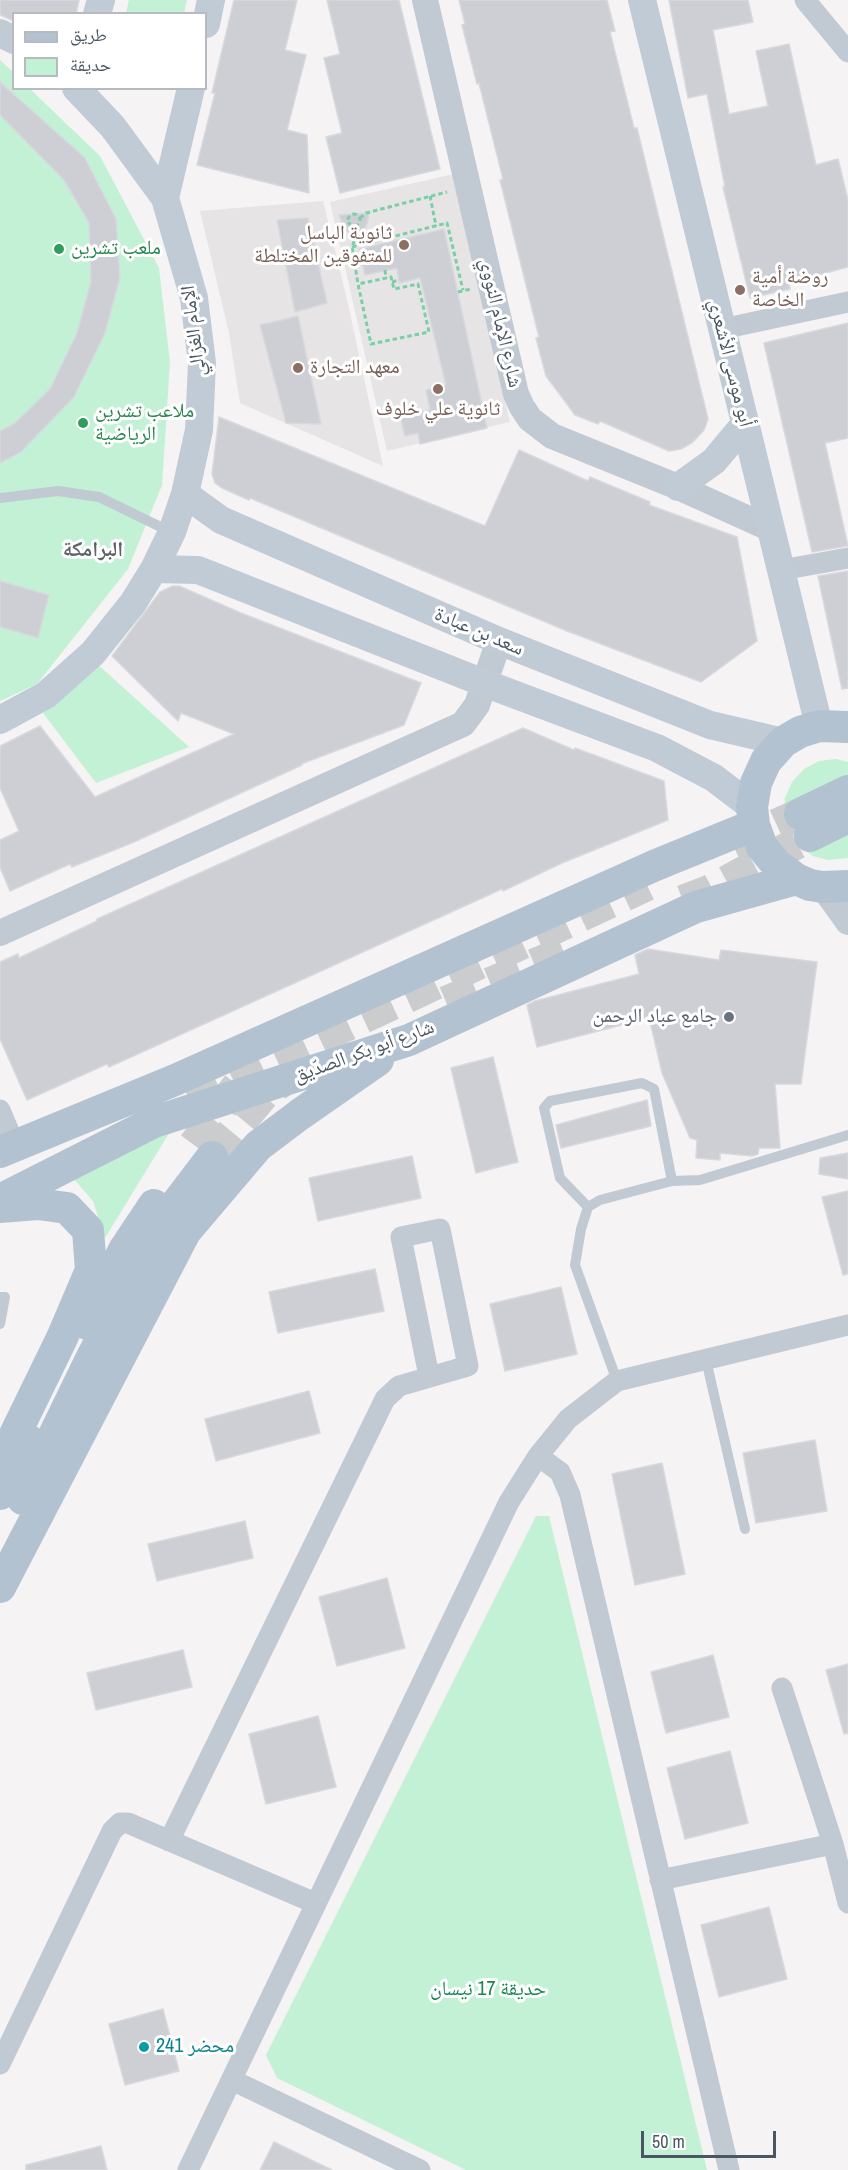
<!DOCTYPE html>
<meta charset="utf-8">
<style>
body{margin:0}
#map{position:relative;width:848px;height:2170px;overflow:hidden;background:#f5f3f3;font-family:"Archivo Narrow","Noto Naskh Arabic",sans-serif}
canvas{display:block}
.legend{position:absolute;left:12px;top:12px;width:195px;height:78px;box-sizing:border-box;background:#fff;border:2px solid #b7bbc0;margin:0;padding:8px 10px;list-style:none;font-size:18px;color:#4a5661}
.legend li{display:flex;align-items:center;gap:12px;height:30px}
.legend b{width:30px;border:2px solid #b7bbc0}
.scale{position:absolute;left:641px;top:2131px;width:135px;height:27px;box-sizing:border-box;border:3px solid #4a5661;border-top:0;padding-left:8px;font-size:18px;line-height:21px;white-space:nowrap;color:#4a5661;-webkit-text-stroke:4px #fff;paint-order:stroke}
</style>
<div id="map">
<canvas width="848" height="2170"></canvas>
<ul class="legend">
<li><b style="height:8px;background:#b3c2d1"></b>طريق</li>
<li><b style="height:16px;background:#c3f1d5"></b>حديقة</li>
</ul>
<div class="scale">50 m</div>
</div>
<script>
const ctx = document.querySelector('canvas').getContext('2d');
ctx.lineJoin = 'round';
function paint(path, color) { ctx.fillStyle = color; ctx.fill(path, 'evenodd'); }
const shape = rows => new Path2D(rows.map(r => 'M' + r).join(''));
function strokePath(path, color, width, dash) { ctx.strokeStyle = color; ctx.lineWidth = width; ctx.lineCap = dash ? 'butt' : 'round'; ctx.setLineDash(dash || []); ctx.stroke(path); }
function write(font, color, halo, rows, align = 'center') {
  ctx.font = font + ' "Archivo Narrow","Noto Naskh Arabic",sans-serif'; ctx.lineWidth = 6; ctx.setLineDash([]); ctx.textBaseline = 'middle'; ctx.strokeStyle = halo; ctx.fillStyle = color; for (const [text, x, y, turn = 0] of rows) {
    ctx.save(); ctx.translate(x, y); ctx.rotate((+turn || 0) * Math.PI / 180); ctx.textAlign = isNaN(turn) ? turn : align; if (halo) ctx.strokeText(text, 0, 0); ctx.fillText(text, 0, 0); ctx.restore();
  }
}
paint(shape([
 [454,174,510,422,387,451,330,202],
 [323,201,348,304,383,466,240,403,229,333,200,211]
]), '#e6e4e5');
paint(shape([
 [129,0,187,0,184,13,126,13],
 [0,60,13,72,14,88,30,89,100,156,159,268,170,362,162,485,128,569,37,684,0,701],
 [95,662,189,747,96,783,43,713],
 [836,759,848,762,848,858,828,860,813,856,799,846,789,832,784,815,785,798,792,782,804,769,819,761],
 [171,1130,105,1238,93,1201,72,1177],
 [536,1516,549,1516,707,2170,466,2170,277,2078,266,2055]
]), '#c3f1d5');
const building = shape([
 [0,0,79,0,76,14,14,14,14,21,0,15,0,0],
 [234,0,297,0,285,50,306,55,287,130,307,135,309,193,197,165,215,93,212,93,234,0],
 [327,0,399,0,440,169,340,193,326,137,342,133,324,58,340,54,327,0],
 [459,0,607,0,615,31,610,32,634,128,637,128,708,419,704,430,693,442,681,449,669,451,600,421,598,424,575,415,546,376,536,338,539,337,500,180,503,179,479,83,477,84,462,25,465,24,459,0],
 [669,0,748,0,753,22,713,30,729,114,768,106,756,51,789,44,816,165,838,159,848,200,848,267,789,283,790,289,750,298,723,187,725,187,707,94,688,98,669,0],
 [0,82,85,158,116,219,120,278,105,333,74,397,21,452,0,463,0,431,15,423,50,389,77,333,91,281,89,223,64,180,0,115,0,82],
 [369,213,367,224,360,239,345,230,339,215,369,213],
 [308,218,327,303,295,312,277,220,308,218],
 [444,229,487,428,420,444,418,433,405,436,400,416,430,410,426,390,446,385,420,278,399,283,397,268,365,275,359,249,444,229],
 [298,316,321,424,286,423,260,325,298,316],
 [848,323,848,438,825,443,848,546,812,552,764,343,848,323],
 [219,417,485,526,519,450,588,481,590,477,650,502,649,505,737,537,757,641,701,682,567,631,250,498,249,500,222,488,215,483,212,474,219,417],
 [848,571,848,688,842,689,818,576,848,571],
 [0,581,49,595,38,638,0,627,0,581],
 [173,586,179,586,241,613,421,683,404,725,301,764,302,765,134,842,72,867,70,864,10,891,0,867,0,840,19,831,0,788,0,746,40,726,95,797,234,734,181,713,178,721,112,656,160,592,173,586],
 [523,728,574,750,575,748,664,781,668,820,562,863,503,891,502,889,109,1067,107,1064,27,1100,0,1039,0,962,18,954,19,958,97,921,97,919,523,728],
 [648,949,719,960,721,950,817,962,801,1084,775,1084,780,1148,759,1148,758,1154,752,1156,720,1153,720,1160,696,1158,697,1140,690,1138,662,1073,649,1017,638,1020,636,1016,632,1017,633,1022,537,1047,527,1005,535,1001,639,974,635,955,648,949],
 [493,1057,518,1162,476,1173,451,1068,493,1057],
 [647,1100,651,1126,561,1148,556,1125,647,1100],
 [848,1153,848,1179,819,1174,820,1158,848,1153],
 [412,1156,421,1198,318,1221,309,1178,412,1156],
 [848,1191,848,1274,843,1275,822,1197,848,1191],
 [375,1269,384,1311,278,1333,269,1292,375,1269],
 [561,1287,577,1354,505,1371,490,1304,561,1287],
 [309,1391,320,1433,216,1461,205,1419,309,1391],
 [815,1440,827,1511,756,1523,743,1453,815,1440],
 [662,1463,685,1574,635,1585,612,1474,662,1463],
 [245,1521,253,1558,157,1581,148,1544,245,1521],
 [387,1578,405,1648,337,1666,319,1597,387,1578],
 [183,1650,192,1687,96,1710,87,1673,183,1650],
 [713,1655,729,1717,666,1733,651,1672,713,1655],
 [848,1664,848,1733,844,1734,826,1670,848,1664],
 [318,1716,336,1787,266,1804,249,1734,318,1716],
 [730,1751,748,1823,685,1839,667,1768,730,1751],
 [769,1907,787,1979,719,1997,701,1925,769,1907],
 [163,2009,179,2071,125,2085,109,2024,163,2009],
 [274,2142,332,2170,260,2170,274,2142],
 [101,2146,107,2170,26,2170,26,2165,101,2146]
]);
paint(building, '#cdcfd5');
strokePath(building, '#d7d9de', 1.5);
strokePath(shape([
 [733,845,800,814],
 [683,901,709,891,810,836],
 [446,1002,566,951],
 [189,1099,647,885],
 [194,1145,238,1085],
 [212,1157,263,1095,285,1079]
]), '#caccce', 32, [32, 16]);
strokePath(shape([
 [430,196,436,226],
 '348 220a6 6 0 1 1 12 0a6 6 0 1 1-12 0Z',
 [360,218,366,213,447,192],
 [356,226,355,239,352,247,358,284,371,344,429,332,418,284,394,289,391,277,358,284],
 [352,247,447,223,463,290],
 [385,270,386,278],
 [392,282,399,280],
 [458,292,471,289]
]), '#7ad0a6', 3, [4.5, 3]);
strokePath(shape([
 [0,498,58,491,99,497,171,532],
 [588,1207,560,1178,544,1108,550,1101,642,1083,654,1089,672,1181],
 [0,1297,5,1297,0,1324],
 [706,1360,745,1529],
 [617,1381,575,1265,581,1229,588,1207,600,1200,672,1181,700,1180,848,1135]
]), '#c1cad2', 10);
strokePath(shape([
 [805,0,848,52],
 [722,329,848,302],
 [781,570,848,558],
 [0,1110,15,1146],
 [538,1456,560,1472,570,1495,729,2170],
 [782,1688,833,1844,848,1903],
 [169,1841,385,1399,399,1386,468,1366,440,1229,401,1237,429,1376],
 [660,1880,833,1844],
 [0,2064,112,1831,120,1823,128,1823,315,1903],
 [232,2080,420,2170],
 [188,2170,509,1502,538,1456,568,1419,617,1381,848,1325]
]), '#c1cad2', 21);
strokePath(shape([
 [425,0,516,394,522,407,530,419,552,436,678,487,771,529],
 [823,887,848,922],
 [0,933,463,724,477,705,499,641]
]), '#c1cad2', 26);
strokePath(shape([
 [642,0,819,726],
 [97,14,101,0],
 [206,24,211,0],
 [0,33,14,40],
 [165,198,191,88],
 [678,487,714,461,745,424],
 [185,494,221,520,499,641,710,725,783,742],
 [154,569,198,570,484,683,657,748,714,778,752,807],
 [0,720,46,695,93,653,133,603,154,569,172,532,185,494,199,430,202,363,194,298,165,198,113,127,76,88]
]), '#c1cbd6', 28);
strokePath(shape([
 [848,727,819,726,800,732,783,742,766,761,756,783,752,807,754,825,762,847,777,865,796,879,810,885,823,887,848,886],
 [800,814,848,791],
 [810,836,848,817],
 [0,1152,175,1080,656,865,754,825],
 [0,1200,154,1122,409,1040,696,907,796,879],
 [0,1207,38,1204,67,1208,88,1230,91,1270,62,1338,4,1457],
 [87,1324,124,1250,154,1205],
 [0,1494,28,1440],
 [23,1499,93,1355,171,1211,212,1157],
 [0,1587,185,1232,258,1146,299,1115,378,1060]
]), '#b3c2d1', 32);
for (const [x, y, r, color] of [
 [404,245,6,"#8d6e63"],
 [59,249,6,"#2e9e5b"],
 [740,290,6,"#8d6e63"],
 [298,368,6,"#8d6e63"],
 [438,389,6,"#8d6e63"],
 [83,423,6,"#2e9e5b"],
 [729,1017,6,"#6b7280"],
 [144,2047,6,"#0f9aa8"]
]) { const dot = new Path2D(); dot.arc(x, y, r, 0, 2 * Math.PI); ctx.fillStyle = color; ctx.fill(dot); strokePath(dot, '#fff', 2); }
write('20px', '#785e54', '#fff', [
 ["ثانوية الباسل",392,234,"right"],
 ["للمتفوقين المختلطة",392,257,"right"],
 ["روضة أمية",752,278],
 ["الخاصة",752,301],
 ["معهد التجارة",310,368],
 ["ثانوية علي خلوف",438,410,"center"]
], 'left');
write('20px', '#27864d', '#fff', [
 ["ملعب تشرين",71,249],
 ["ملاعب تشرين",95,412],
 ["الرياضية",95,435]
], 'left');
write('20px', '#4a5661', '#fff', [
 ["شارع الإمام النووي",500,323,77],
 ["الإمام الغزالي",194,331,-97],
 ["أبو موسى الأشعري",730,363,76],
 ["سعد بن عبادة",479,632,23],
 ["شارع أبو بكر الصدّيق",364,1052,-20]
]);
write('20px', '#5b616d', '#fff', [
 ["جامع عباد الرحمن",717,1017]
], 'right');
write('20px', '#17864f', '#fff', [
 ["حديقة 17 نيسان",488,1990]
]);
write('20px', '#0d838f', '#fff', [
 ["محضر 241",156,2047]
], 'left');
write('bold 21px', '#5f6368', '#fff', [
 ["البرامكة",93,550]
]);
</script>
